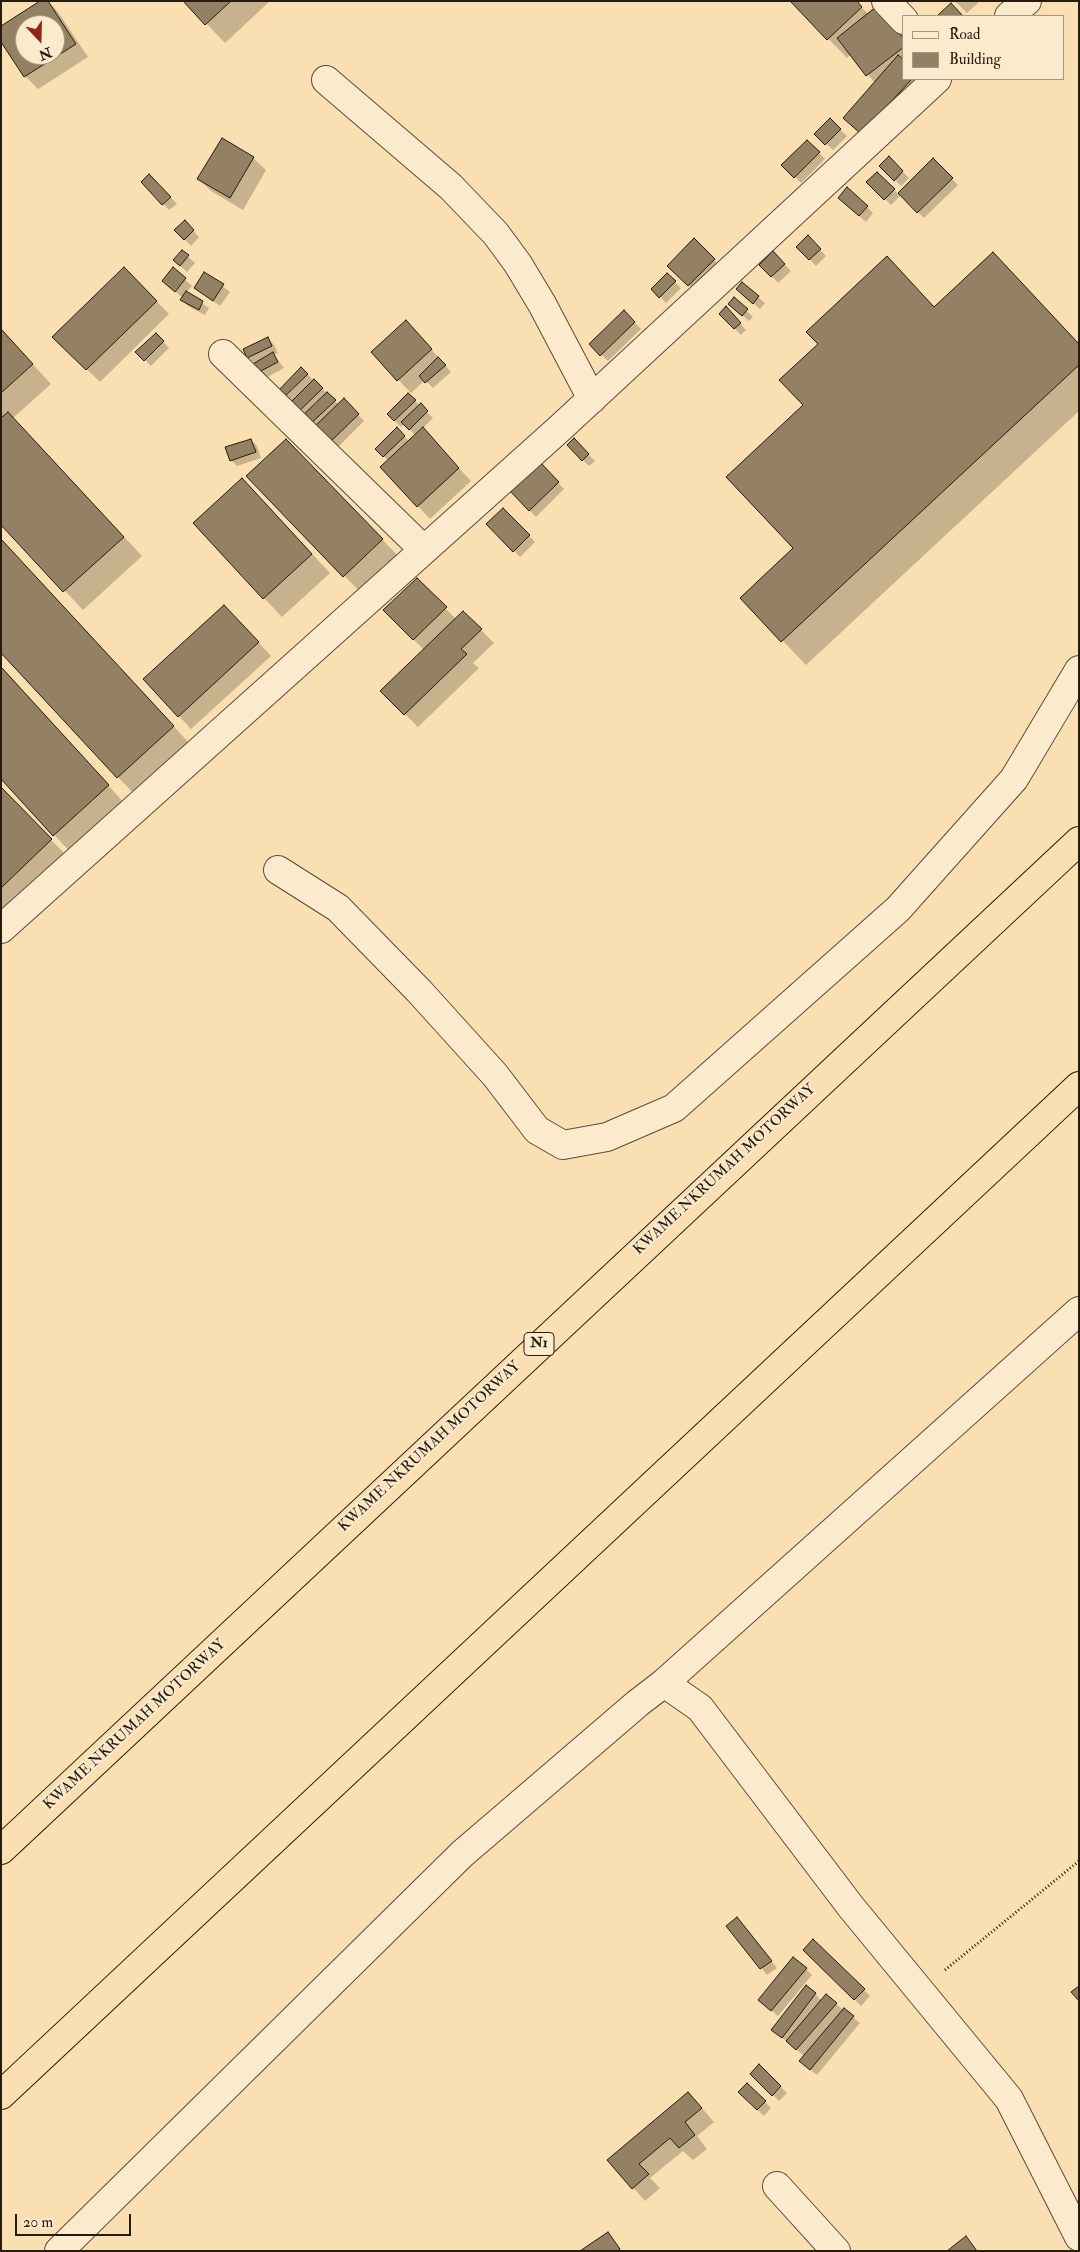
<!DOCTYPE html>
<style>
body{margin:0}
#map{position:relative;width:1080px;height:2252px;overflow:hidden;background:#f9dfb1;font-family:"IM FELL Double Pica",serif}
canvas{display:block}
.frame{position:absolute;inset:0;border:2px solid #261b0f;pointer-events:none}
.legend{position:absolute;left:902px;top:15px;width:162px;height:65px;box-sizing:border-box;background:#fbeacc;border:1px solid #a69780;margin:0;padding:6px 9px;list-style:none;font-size:15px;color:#261b0f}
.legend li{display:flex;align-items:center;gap:10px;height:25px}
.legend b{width:25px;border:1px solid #a69780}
.north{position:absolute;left:15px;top:15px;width:50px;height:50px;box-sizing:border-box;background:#fbeacc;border:1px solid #a69780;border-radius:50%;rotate:159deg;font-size:14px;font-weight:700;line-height:20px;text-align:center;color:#261b0f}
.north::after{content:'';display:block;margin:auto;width:18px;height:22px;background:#8f2418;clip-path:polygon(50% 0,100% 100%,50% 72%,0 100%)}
.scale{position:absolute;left:15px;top:2214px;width:116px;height:22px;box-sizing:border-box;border:2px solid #261b0f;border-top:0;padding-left:6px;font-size:15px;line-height:18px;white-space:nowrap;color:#261b0f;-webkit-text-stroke:4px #fbeacc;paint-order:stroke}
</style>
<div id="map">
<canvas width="1080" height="2252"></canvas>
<div class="frame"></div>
<ul class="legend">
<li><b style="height:6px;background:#fbeacc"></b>Road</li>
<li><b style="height:14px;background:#948163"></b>Building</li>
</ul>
<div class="north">N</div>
<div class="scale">20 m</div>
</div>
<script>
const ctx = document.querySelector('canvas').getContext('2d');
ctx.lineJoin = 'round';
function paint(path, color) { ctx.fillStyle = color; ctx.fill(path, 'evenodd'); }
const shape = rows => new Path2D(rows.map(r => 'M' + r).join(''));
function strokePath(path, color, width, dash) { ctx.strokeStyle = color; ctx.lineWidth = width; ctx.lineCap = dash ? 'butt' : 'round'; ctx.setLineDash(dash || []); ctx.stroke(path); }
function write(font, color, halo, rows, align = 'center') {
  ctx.font = font + ' "IM FELL Double Pica",serif'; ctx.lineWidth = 4; ctx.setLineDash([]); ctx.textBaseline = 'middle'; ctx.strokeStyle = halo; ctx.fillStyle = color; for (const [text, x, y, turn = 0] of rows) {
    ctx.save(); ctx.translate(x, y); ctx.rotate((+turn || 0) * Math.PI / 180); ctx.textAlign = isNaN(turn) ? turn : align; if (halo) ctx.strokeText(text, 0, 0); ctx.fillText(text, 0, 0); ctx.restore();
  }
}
paint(shape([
 [48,1,58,12,88,57,38,89,25,76,1,40],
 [25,25,55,25,55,55,25,55],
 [185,1,270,1,225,43],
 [792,1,856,1,869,15,890,21,904,38,904,79,921,79,875,146,844,118,875,83,851,54,847,58],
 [955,1,980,1,967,13],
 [830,120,847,136,833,150,816,134],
 [807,141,825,159,801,183,783,165],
 [253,158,266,170,243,210,211,191,198,178],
 [889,158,909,178,901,186,881,166],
 [933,160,958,185,924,218,901,195,891,205,868,182,877,173,898,194],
 [149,176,177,204,169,210,142,182],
 [846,204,867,207,873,213,866,222],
 [185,222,199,237,191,246,176,230],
 [808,237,826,256,816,266,798,247],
 [694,240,720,266,695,291,669,266],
 [182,251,195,263,187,272,174,260],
 [773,253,791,271,778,283,761,265],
 [887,258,935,307,1079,344,1079,411,806,665,742,598,795,548,805,405,819,344],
 [124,268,169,314,100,382,54,337],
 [173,269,192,286,186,293,209,308,205,315,188,306,182,300,183,298,170,287],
 [205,273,230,292,220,306,195,288],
 [667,274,681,288,666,303,653,289],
 [744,295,758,297,765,303,760,309],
 [734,299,753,317,749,321,736,310],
 [726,308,746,330,741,335,721,314],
 [624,312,641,329,608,361,591,344],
 [1,330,51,384,13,418,142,556,83,610,1,523],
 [156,334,169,348,151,366,137,352],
 [419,335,451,372,433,388,425,380,411,393,372,352],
 [268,338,274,345,278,353,274,355,284,368,260,381,255,364,248,357],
 [302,369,339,405,344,400,364,421,333,452,277,393],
 [408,394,433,418,422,429,471,481,430,519,418,506,389,461,376,449,397,429,410,442,416,436,404,424,401,427,388,414],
 [251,440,257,446,261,458,237,466,231,460],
 [574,440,595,461,589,466,568,445],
 [305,460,401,559,363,595,248,476],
 [540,464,564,489,536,517,511,491],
 [261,499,330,573,282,617,264,598],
 [503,509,535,542,520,557,488,524],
 [1,541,192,746,136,796,118,777],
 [417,580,456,619,463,612,494,643,473,663,479,668,418,727,382,691,424,650,385,611],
 [237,619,271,656,191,729,179,716],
 [1,666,126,805,72,854,1,777],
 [1,789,70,859,1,925],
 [737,1918,777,1968,767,1975,728,1926],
 [813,1940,870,1996,861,2006,804,1950],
 [806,1969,812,1975,778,2016,766,2006],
 [815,1994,822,2001,836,2004,860,2023,817,2075,807,2067,805,2057,773,2030],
 [759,2066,787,2093,779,2101,752,2074],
 [747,2084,771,2108,764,2116,740,2092],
 [701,2107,714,2122,697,2136,707,2149,693,2160,683,2151,650,2178,660,2188,645,2201,609,2160]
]), '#0003');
const building = shape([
 [40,1,48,1,76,44,24,77,1,42,1,26,40,1],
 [25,25,55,25,55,55,25,55,25,25],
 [183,1,231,1,205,25,183,1],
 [790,1,857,1,862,7,827,40,790,1],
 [951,3,963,16,937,16,951,3],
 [877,6,904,39,904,47,866,76,837,38,877,6],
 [898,55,904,60,904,79,912,79,861,134,843,118,898,55],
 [830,118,841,129,825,145,814,134,830,118],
 [222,138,254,157,230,198,197,179,222,138],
 [807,140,820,152,794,178,781,165,807,140],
 [889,156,903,171,894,181,879,166,889,156],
 [933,158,953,178,917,213,898,193,933,158],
 [877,172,895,189,884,200,866,182,877,172],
 [149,174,171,197,162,205,141,182,149,174],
 [847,187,868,206,859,216,838,198,847,187],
 [185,220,194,230,184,240,174,230,185,220],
 [808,235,821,249,809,260,796,247,808,235],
 [694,238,715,259,688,286,667,266,694,238],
 [182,250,189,255,180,266,173,260,182,250],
 [773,251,785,264,771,277,759,265,773,251],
 [993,252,1079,344,1079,365,781,642,740,598,793,548,726,477,803,405,779,380,818,344,806,332,887,256,934,307,993,252],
 [124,267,157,301,86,370,52,337,124,267],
 [173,267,186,278,175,292,162,281,173,267],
 [204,272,224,284,213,301,194,288,204,272],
 [667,273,676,281,659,298,651,289,667,273],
 [742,282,759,296,753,304,736,289,742,282],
 [186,291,203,301,199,310,180,300,186,291],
 [734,297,748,309,742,316,728,304,734,297],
 [726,306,741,323,734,329,719,314,726,306],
 [624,310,635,322,600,356,589,344,624,310],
 [406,320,432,349,397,381,371,352,406,320],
 [1,329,33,364,1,393,1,329],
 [156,333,164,341,144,361,135,352,156,333],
 [268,337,272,346,247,358,243,349,268,337],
 [273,352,278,362,253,375,248,367,273,352],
 [438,357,446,365,425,383,419,376,438,357],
 [301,367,308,374,282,399,276,393,301,367],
 [314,379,323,388,293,417,285,408,314,379],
 [327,392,336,400,307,427,299,419,327,392],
 [408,393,416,400,394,421,387,414,408,393],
 [344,398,359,414,326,446,310,431,344,398],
 [421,403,428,411,409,430,401,422,421,403],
 [8,412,124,537,63,592,1,525,1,418,8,412],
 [397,427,405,436,383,457,375,449,397,427],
 [423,427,459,468,417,507,380,467,423,427],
 [574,438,589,454,582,461,567,445,574,438],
 [251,439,256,452,230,461,225,447,251,439],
 [286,439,383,539,343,577,246,476,286,439],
 [540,462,559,482,529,511,510,491,540,462],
 [242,478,312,554,263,599,193,523,242,478],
 [503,508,530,535,513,552,486,524,503,508],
 [1,539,174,726,117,778,1,653,1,539],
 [417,578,447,607,413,640,383,610,417,578],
 [224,605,259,642,178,717,143,679,224,605],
 [463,611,482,629,461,649,467,654,404,715,380,691,463,611],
 [1,667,109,785,53,836,1,779,1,667],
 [1,787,52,839,1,888,1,787],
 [737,1917,772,1961,760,1969,726,1926,737,1917],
 [813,1939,865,1989,854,2000,803,1950,813,1939],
 [793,1957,807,1968,771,2011,758,2000,793,1957],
 [806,1985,816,1993,782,2038,771,2030,806,1985],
 [1079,1986,1079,2001,1071,1992,1079,1986],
 [826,1994,837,2003,796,2050,786,2041,826,1994],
 [844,2008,854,2016,810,2070,799,2061,844,2008],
 [759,2064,781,2086,772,2096,750,2074,759,2064],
 [747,2083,766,2101,757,2110,738,2092,747,2083],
 [688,2092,702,2108,685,2122,695,2135,679,2148,670,2138,639,2164,649,2174,632,2189,607,2160,688,2092],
 [608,2232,620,2249,618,2251,580,2251,608,2232],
 [966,2236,977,2251,947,2251,966,2236]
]);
paint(building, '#948163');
strokePath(building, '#261b0f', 1);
const minor = shape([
 [886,1,904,20],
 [1009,16,1027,1],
 [326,80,451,187,496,234,518,264,542,304,592,399],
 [223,354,424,550],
 [278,870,338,908,419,991,495,1075,537,1130,563,1145,607,1137,674,1108,898,909,1014,779,1079,670],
 [1,929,559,429,937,79],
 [664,1683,1079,1311],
 [777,2186,836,2251],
 [59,2251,462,1854,638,1703,664,1683,700,1708,851,1907,1009,2099,1079,2237]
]);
const highway = shape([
 [1,1850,1079,841],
 [1,2095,1079,1086]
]);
strokePath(minor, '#5b4c38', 30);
strokePath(highway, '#261b0f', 30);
strokePath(shape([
 [945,1970,1079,1861]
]), '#261b0f', 3, [1, 2.5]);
strokePath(minor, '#fbeacc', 28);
strokePath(highway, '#f9dfb1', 28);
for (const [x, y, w] of [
 [539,1344,30]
]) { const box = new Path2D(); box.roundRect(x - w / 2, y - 11.5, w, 23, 4); ctx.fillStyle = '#fbeacc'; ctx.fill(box); strokePath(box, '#261b0f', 1); }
write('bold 14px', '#261b0f', null, [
 ["N1",539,1344]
]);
write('15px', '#261b0f', '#fbeacc', [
 ["KWAME NKRUMAH MOTORWAY",725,1170,-43],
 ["KWAME NKRUMAH MOTORWAY",430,1447,-43],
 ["KWAME NKRUMAH MOTORWAY",135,1725,-43]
]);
</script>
